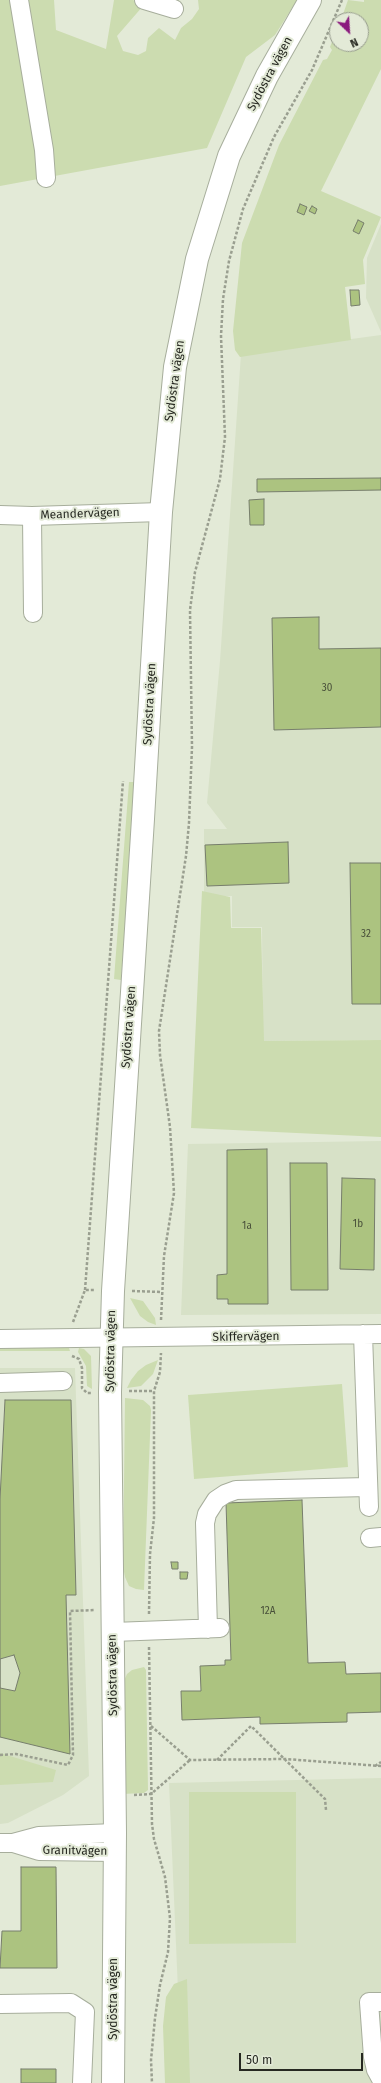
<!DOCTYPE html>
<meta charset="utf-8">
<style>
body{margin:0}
#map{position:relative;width:381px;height:2083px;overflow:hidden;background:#e3ead7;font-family:"Fira Sans",sans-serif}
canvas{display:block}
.north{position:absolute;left:329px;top:12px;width:40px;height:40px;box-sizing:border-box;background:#e3ead7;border:1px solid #979c8e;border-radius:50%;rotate:155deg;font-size:11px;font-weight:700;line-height:16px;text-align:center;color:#262821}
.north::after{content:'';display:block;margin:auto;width:14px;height:18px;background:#8b1b7e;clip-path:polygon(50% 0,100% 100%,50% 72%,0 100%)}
.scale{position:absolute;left:239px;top:2053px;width:124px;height:18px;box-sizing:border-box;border:2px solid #262821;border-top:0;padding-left:5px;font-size:12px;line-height:14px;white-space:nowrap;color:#262821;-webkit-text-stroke:3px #e3ead7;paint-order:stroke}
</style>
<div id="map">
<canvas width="381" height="2083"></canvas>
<div class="north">N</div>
<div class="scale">50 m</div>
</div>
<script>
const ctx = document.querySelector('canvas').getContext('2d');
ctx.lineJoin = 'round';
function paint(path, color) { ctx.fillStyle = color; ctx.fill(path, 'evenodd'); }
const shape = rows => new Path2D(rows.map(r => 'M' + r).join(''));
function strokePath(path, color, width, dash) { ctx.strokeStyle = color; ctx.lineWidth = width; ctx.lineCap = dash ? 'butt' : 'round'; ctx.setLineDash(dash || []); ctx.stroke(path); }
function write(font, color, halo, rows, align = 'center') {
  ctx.font = font + ' "Fira Sans",sans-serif'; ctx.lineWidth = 4; ctx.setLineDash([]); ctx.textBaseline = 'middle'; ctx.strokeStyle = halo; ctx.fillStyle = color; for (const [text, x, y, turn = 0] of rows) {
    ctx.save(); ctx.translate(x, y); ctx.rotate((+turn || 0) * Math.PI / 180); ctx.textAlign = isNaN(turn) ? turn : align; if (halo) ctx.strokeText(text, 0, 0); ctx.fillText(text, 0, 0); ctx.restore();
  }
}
paint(shape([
 [381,224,381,332,366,298,367,258],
 [381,335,381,1040,263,1041,262,927,232,927,232,896,204,896,204,829,227,829,207,803,220,661,241,354],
 [381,1141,381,1314,181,1315,188,1144],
 [0,1368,75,1368,89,1776,63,1795,8,1823,0,1824],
 [381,1778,381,2083,182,2083,169,1783]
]), '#d7e1c7');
paint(shape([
 [0,0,54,0,56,30,106,49,114,0,133,0,143,6,117,36,123,51,138,55,146,51,148,38,159,28,175,40,181,28,192,19,199,9,198,0,297,0,275,35,246,57,207,148,0,186],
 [348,0,364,2,364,0,381,0,381,69,321,191,381,217,363,260,365,284,345,287,351,340,240,357,235,350,233,331,242,243,279,145,323,60,327,59,332,50,330,47,337,29,337,44,361,44,361,20,341,20],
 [129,782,135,782,121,980,114,979],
 [202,891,230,897,231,928,261,928,264,1041,381,1040,381,1137,191,1128],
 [130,1298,143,1301,155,1318,156,1325,148,1322,140,1316],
 [0,1347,69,1348,70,1351,0,1351],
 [79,1348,84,1349,91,1356,92,1389,87,1386,86,1366,78,1352],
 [158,1360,153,1374,141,1386,127,1388,131,1380,138,1371,146,1365],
 [342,1384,348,1467,194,1479,188,1395],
 [125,1398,143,1400,150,1406,151,1410,144,1590,136,1589,129,1586,125,1577,123,1567],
 [144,1667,146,1670,148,1790,144,1793,122,1794,123,1683,127,1674,132,1670],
 [0,1753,56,1770,53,1782,0,1785],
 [189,1792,296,1792,296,1943,189,1944],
 [187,1979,190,2083,165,2083,163,2026,166,1997,174,1984]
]), '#ccdcb0');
const building = shape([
 [300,204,307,207,304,215,297,212,300,204],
 [312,206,317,209,315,214,309,211,312,206],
 [358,220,364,223,359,234,353,231,358,220],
 [350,290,359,290,360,305,351,306,350,290],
 [381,478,381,490,257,492,257,479,381,478],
 [264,499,264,525,250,525,249,500,264,499],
 [319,617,319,649,381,648,381,727,274,730,272,618,319,617],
 [288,842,289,883,207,886,205,845,288,842],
 [350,863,381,863,381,1004,352,1004,350,863],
 [267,1149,268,1304,228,1304,228,1299,217,1299,217,1275,227,1274,227,1150,267,1149],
 [290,1163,327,1163,328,1290,291,1290,290,1163],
 [342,1178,375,1179,374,1270,340,1269,342,1178],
 [5,1400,71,1400,76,1595,66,1595,70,1754,0,1737,0,1499,5,1400],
 [302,1500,308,1663,345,1662,346,1674,381,1673,381,1712,347,1713,347,1722,260,1724,260,1717,182,1720,181,1691,201,1691,200,1666,225,1665,225,1660,231,1660,226,1503,302,1500],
 [171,1562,178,1562,178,1569,172,1569,171,1562],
 [180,1572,188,1572,187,1579,180,1579,180,1572],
 [14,1655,20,1673,15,1691,0,1688,0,1659,14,1655],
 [21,1867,56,1867,57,1968,0,1968,2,1931,21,1931,21,1867],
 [21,2069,56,2069,56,2083,21,2083,21,2069]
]);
paint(building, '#acc380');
strokePath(building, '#777e6c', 1);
const minor = shape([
 [19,0,44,150,46,178],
 [144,0,174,9],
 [0,515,32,516,161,512],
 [32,516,33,613],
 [363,1334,369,1507],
 [0,1339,381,1334],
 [0,1383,63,1381],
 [370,1538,381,1537],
 [208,1629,205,1523,207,1514,216,1500,225,1494,236,1490,368,1487],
 [113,1632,220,1628],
 [0,1843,13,1843,39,1836,115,1833],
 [13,1843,39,1851,115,1852],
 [381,2002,369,2002,373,2057,376,2070,381,2079],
 [0,2004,71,2003,85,2012,82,2083]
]);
const major = shape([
 [113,2083,115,1833,110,1392,113,1291,143,819,161,512,175,367,197,259,229,156,267,76,310,0]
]);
strokePath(minor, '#a7ae9c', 20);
strokePath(major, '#a7ae9c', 24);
strokePath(shape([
 [85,1290,123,781],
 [132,1291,162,1292],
 [161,1320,164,1256,174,1193,170,1127,160,1055,159,1031,186,856,189,823,192,747,190,610,195,572,220,479,225,437,221,336,223,299,229,261,243,209,274,137,312,70,342,0],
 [73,1322,85,1290,95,1290],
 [72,1356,79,1359,82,1368,82,1388,87,1393,92,1393],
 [129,1391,154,1391],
 [149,1614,150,1554,154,1518,154,1391,160,1372,161,1353],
 [149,1647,152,1824,154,1839,165,1877,170,1918,168,1952,160,1985,155,2018,151,2060,152,2083],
 [151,1726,190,1760,285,1759,381,1766],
 [0,1755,16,1754,68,1765,73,1755,70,1611,95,1610],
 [217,1760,251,1726,325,1799,326,1810],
 [375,1766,381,1762],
 [134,1795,151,1794,190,1760]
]), '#9a9f90', 2.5, [3, 2]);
strokePath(minor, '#fff', 18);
strokePath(major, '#fff', 22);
write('10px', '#484f39', null, [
 ["30",327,688],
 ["32",366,934],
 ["1b",358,1224],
 ["1a",247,1226],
 ["12A",268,1611]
]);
write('12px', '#262821', '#e3ead7', [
 ["Sydöstra vägen",270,74,-62],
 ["Sydöstra vägen",175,381,-82],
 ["Meandervägen",80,514,-2],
 ["Sydöstra vägen",150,704,-87],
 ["Sydöstra vägen",129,1027,-86],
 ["Skiffervägen",246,1337,-1],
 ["Sydöstra vägen",111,1351,-89],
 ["Sydöstra vägen",113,1675,-91],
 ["Granitvägen",75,1851,1],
 ["Sydöstra vägen",114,1999,-90]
]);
</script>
